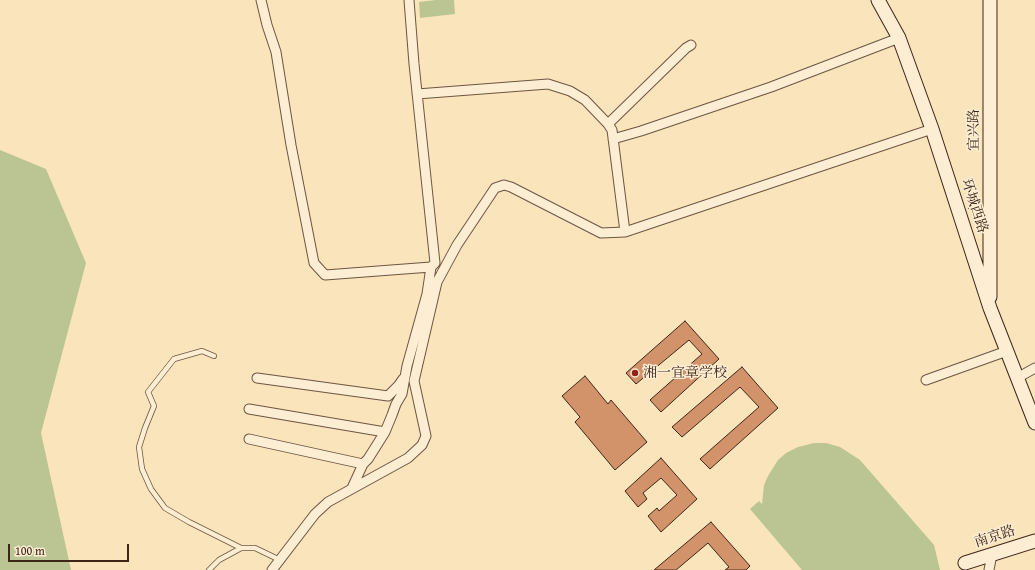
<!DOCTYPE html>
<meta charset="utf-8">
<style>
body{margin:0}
#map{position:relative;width:1035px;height:570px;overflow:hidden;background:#fae4bb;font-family:"Gentium Book Plus",serif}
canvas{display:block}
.scale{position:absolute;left:8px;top:544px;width:121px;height:18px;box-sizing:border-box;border:2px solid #3e2519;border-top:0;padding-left:5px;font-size:12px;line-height:14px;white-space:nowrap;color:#3e2519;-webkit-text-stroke:3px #fcedd3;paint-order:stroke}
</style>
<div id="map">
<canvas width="1035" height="570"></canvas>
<div class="scale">100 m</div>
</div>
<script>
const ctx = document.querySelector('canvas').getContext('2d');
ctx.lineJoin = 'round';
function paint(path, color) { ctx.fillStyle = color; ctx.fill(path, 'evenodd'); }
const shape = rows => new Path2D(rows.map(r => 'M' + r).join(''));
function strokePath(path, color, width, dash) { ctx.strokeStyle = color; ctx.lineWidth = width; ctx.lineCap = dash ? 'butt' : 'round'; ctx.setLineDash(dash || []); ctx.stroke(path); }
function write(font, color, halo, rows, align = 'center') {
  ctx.font = font + ' "Gentium Book Plus","Noto Serif SC",serif'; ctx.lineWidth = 3; ctx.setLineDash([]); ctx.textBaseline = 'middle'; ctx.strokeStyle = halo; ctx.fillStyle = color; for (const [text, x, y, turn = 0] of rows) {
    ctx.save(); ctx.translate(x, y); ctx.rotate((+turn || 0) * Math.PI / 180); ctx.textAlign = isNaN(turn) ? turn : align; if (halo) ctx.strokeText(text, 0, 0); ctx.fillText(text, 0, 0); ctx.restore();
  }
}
paint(shape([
 [436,0,454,0,455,14,420,18,419,2],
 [0,150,46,169,86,263,41,433,71,570,0,570],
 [814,443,826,443,840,447,860,460,934,545,940,570,802,570,750,509,759,501,762,504,764,485,768,476,778,460,786,453,798,447]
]), '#bbc593');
const building = shape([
 [685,321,719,359,661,412,650,400,702,354,689,340,636,384,626,373,685,321],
 [742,367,778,408,710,469,700,459,759,407,740,387,682,437,672,427,742,367],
 [585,376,608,404,611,400,647,442,615,470,575,422,580,417,562,396,585,376],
 [661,458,697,499,661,532,648,516,657,508,659,511,677,495,661,478,643,493,647,499,638,507,625,491,661,458],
 [711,522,750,566,746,570,725,570,729,567,708,543,676,570,654,570,711,522]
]);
paint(building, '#d2936b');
strokePath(building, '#3e2519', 1);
const lane = shape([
 [214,356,202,351,174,359,148,392,154,406,145,428,139,447,142,469,151,489,165,508,189,522,241,548,255,548,280,560],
 [209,570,219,560,241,548]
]);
const street = shape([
 [261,0,267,25,276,52,291,145,314,263,325,275,431,267],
 [417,94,548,84,570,91,585,100,608,124,612,130,625,232,932,129],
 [608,124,686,48,691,45],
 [613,139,641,131,771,87,899,38],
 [257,378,388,396,398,386,403,379],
 [1017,378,1035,368],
 [926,380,1007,351],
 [249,409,385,432],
 [249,439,363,464],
 [352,488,363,464,368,459,385,432,392,415,396,404,402,394,407,366,427,294,431,267,435,263,414,64,409,0],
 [272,570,315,514,328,502,408,458,422,445,426,436,414,381,437,282,457,245,495,188,504,185,511,187,601,233,625,232],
 [989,570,992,554]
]);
const secondary = shape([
 [878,0,899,38,932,129,990,308,1035,423],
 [990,0,990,297],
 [965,563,1035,541]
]);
strokePath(lane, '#6d5542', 6);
strokePath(street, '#6d5542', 11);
strokePath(secondary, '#3e2519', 15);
strokePath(shape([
 [968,208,980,208]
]), '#3e2519', 1.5, [3, 2]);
strokePath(lane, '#fcedd3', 4.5);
strokePath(street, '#fcedd3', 9);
strokePath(secondary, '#fcedd3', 13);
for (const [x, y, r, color] of [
 [635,373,4,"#8f2418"]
]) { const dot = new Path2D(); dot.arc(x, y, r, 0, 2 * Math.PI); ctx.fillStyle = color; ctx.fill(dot); strokePath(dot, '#fcedd3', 1.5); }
write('14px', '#3e2519', '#fcedd3', [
 ["宜兴路",974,130,-90],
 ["环城西路",974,206,72],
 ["南京路",995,537,-18]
]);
write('14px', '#3e2519', '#fcedd3', [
 ["湘一宜章学校",643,373]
], 'left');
</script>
